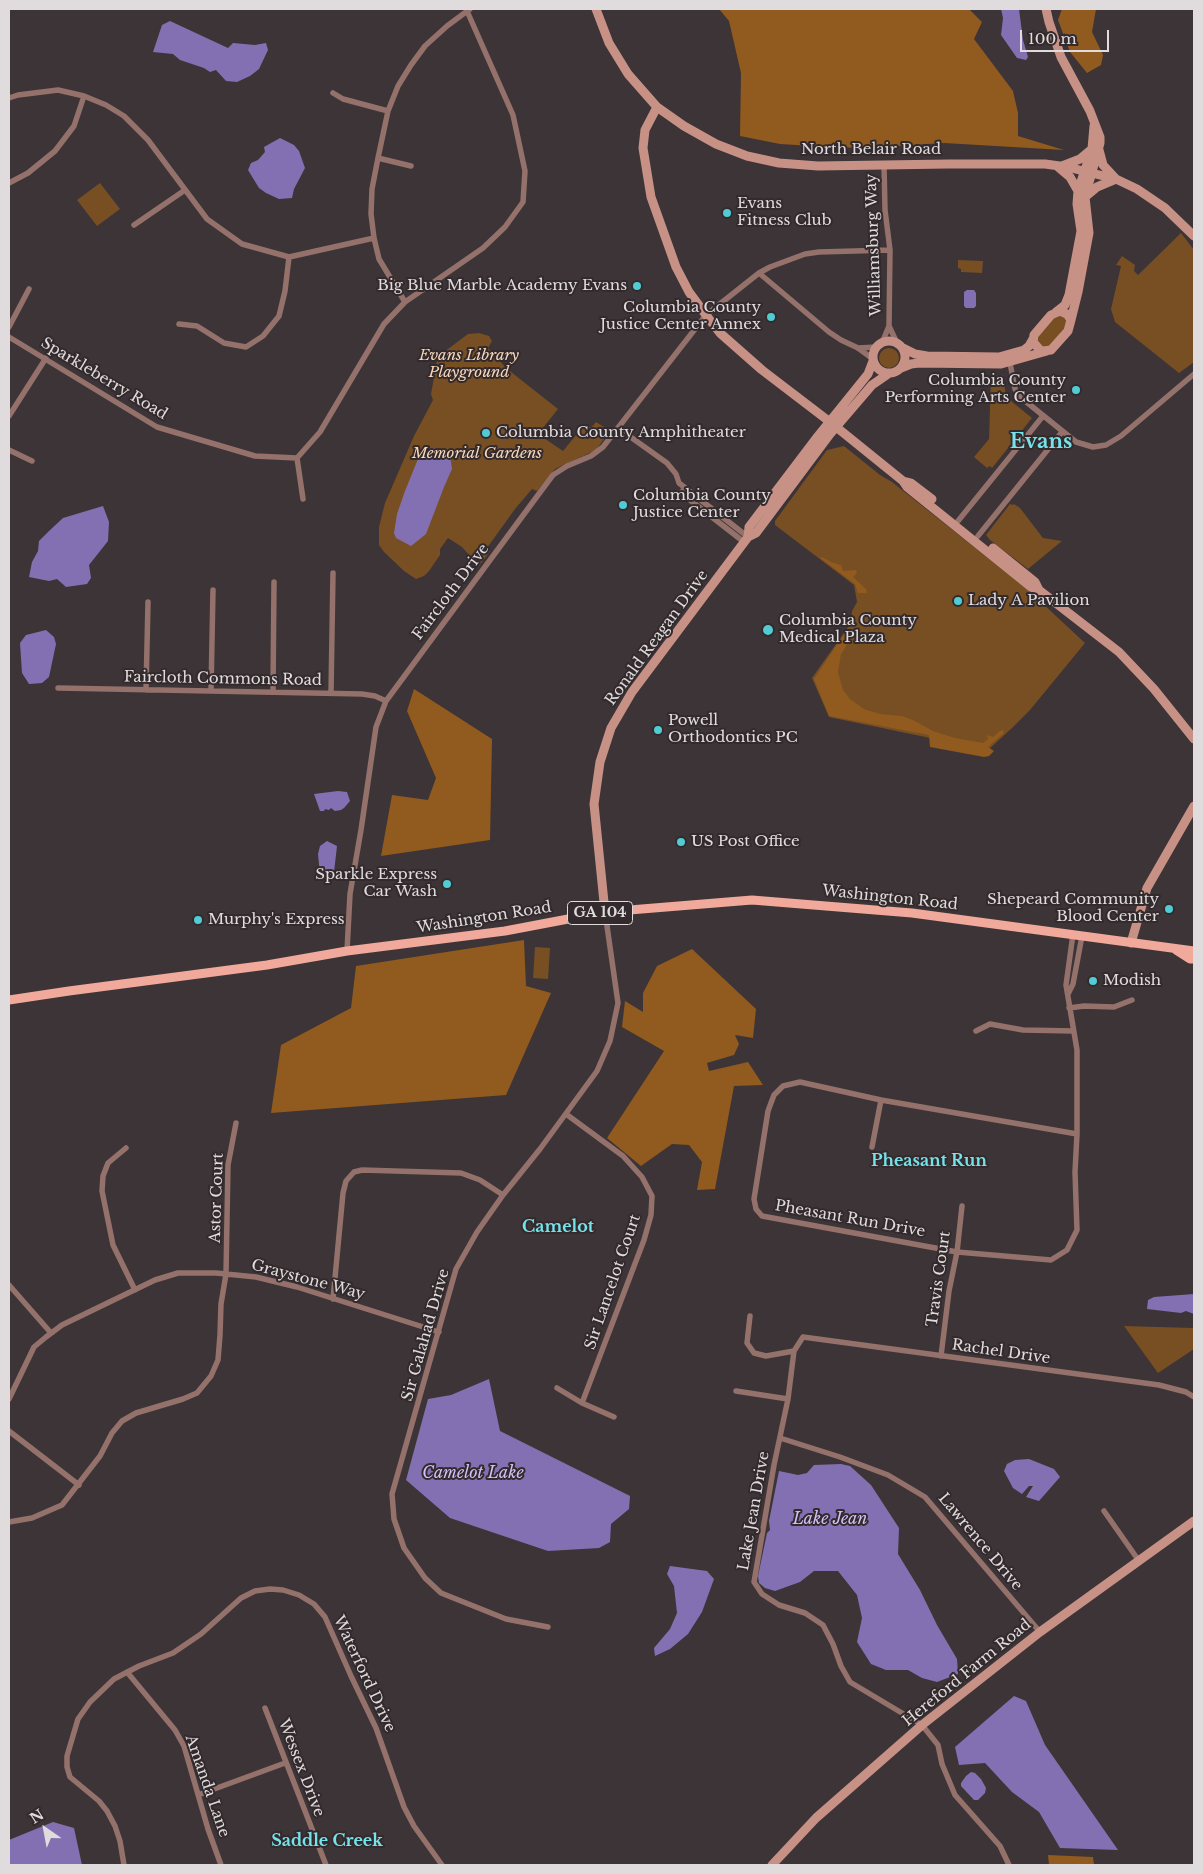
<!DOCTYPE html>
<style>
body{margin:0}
#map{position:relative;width:1203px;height:1874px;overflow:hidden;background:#3c3437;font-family:"Libre Baskerville",serif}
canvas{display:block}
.frame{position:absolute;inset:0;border:10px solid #e0dbdc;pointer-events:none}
.north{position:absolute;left:20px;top:1804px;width:50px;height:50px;-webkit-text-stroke:4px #322a2c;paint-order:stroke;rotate:327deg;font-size:14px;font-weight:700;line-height:20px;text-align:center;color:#e0dbdc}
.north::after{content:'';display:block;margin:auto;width:18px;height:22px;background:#e0dbdc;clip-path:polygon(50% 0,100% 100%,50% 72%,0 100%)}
.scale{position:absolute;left:1020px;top:30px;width:89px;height:22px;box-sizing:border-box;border:2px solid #e0dbdc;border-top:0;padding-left:6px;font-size:15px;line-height:18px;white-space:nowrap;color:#e0dbdc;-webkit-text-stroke:4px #322a2c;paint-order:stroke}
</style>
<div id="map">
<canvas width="1203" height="1874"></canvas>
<div class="frame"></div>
<div class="north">N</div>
<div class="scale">100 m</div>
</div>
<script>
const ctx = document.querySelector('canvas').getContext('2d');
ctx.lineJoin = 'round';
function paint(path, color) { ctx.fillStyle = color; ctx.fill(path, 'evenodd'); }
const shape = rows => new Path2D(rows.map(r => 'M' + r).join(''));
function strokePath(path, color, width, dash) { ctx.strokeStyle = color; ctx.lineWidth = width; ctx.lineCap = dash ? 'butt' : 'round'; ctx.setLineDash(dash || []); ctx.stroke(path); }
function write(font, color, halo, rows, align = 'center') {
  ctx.font = font + ' "Libre Baskerville",serif'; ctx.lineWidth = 4; ctx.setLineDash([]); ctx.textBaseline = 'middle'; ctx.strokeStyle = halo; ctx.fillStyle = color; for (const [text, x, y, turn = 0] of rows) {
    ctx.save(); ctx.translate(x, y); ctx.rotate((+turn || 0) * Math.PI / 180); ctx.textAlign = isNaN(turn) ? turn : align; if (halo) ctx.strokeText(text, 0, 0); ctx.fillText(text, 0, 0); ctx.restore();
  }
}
paint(shape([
 [100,183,120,209,97,226,77,200],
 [1181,233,1194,250,1194,362,1179,373,1115,322,1111,309,1121,266,1116,265,1122,256,1135,265,1134,271,1138,275],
 [958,260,983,261,982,273,961,272,961,269,958,268],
 [1060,315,1065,318,1068,325,1052,346,1045,348,1039,345,1036,337,1053,317],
 [479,333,489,336,492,341,488,348,506,368,558,409,538,434,563,451,585,424,591,428,596,422,604,427,607,435,596,450,555,469,537,491,532,489,515,509,487,548,490,551,479,566,462,547,448,538,440,549,440,555,429,571,424,576,416,579,404,571,384,552,379,545,379,527,385,503,414,436,433,400,431,394,437,361,444,352,468,334],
 '879 358a10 10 0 1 1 20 0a10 10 0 1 1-20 0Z',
 [1003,375,1006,397,1032,418,992,468,990,466,987,468,974,457,989,439,991,376],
 [844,446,880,475,892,482,916,501,1027,589,1085,643,1030,710,1012,728,988,750,829,717,812,678,851,623,852,611,857,602,854,585,775,525,775,521,827,450],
 [1010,504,1013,505,1014,504,1020,508,1043,538,1062,541,1028,569,990,540,986,535],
 [535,947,550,948,548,979,533,978],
 [1124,1326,1194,1328,1194,1349,1158,1373]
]), '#784e23');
paint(shape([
 [719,9,969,9,982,22,974,39,1013,91,1018,113,1018,136,1064,150,944,143,864,148,828,147,780,144,740,136,741,73,729,21],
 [1062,9,1096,9,1092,32,1103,55,1101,65,1087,73,1070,52,1058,20],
 [822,557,831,562,841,565,843,571,856,570,857,573,853,577,866,589,867,593,858,593,855,584,820,558],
 [848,628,850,632,849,639,845,648,841,654,838,672,843,690,850,699,864,709,880,714,902,716,913,720,933,731,955,738,983,743,988,739,987,735,993,737,1000,731,1003,730,1004,733,988,747,994,751,989,756,984,757,930,747,929,735,829,716,814,679],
 [414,689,492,739,490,840,381,856,392,795,428,800,436,778,407,711],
 [524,940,526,986,551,993,506,1095,271,1113,281,1045,351,1008,356,966],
 [692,949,756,1009,753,1038,735,1035,739,1044,734,1055,707,1063,709,1071,748,1062,763,1085,734,1086,715,1189,697,1190,702,1162,689,1145,672,1144,641,1166,607,1138,664,1051,622,1027,625,1001,643,1012,643,993,657,966],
 [1048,1855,1093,1857,1094,1865,1049,1865]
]), '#915a1e');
paint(shape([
 [1001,9,1019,9,1023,40,1028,57,1026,60,1017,58,1001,35,1003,18],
 [170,21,228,48,233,43,255,45,266,43,268,50,259,69,250,76,237,82,226,81,216,70,210,72,204,68,180,60,173,54,153,52,162,25],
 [280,138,294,145,299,151,305,168,294,189,292,198,279,199,266,193,259,188,248,170,251,163,258,160,265,152,264,147],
 [967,290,974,290,976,293,976,306,974,308,966,308,964,306,964,292],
 [435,448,445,451,450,455,452,469,444,487,426,534,411,546,396,538,394,533,397,514,405,491,420,454,426,449],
 [103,506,109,522,108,541,89,565,91,578,87,584,66,587,57,579,49,581,29,577,32,562,38,551,39,541,49,531,63,518],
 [46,630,54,637,56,644,49,677,42,683,29,684,22,673,20,643,26,635],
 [338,791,347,792,350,801,344,808,341,810,335,811,331,808,329,810,325,809,324,811,320,811,314,794],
 [327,841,337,846,334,872,327,878,320,875,318,854,320,846],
 [1194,1294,1194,1314,1186,1311,1181,1313,1147,1309,1148,1300,1154,1297],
 [489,1379,500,1431,630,1496,629,1509,611,1524,610,1542,599,1548,548,1551,450,1518,406,1480,428,1399,451,1395],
 [1029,1459,1054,1469,1060,1477,1039,1501,1026,1497,1033,1486,1029,1486,1022,1494,1013,1488,1004,1471,1007,1464,1015,1460],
 [841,1464,850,1466,871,1485,899,1528,898,1554,920,1590,937,1625,957,1659,958,1674,937,1682,922,1678,908,1670,886,1670,871,1664,857,1642,862,1618,857,1595,838,1571,814,1571,800,1582,775,1591,765,1588,759,1583,758,1576,767,1533,770,1530,769,1521,779,1471,798,1475,807,1473,814,1465],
 [670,1566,707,1571,714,1579,702,1612,688,1634,670,1649,655,1656,654,1648,670,1629,677,1613,674,1586,667,1574],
 [1014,1696,1026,1701,1045,1745,1118,1850,1060,1848,1039,1812,1012,1792,985,1763,959,1765,955,1747],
 [971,1772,975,1773,981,1779,986,1788,985,1793,978,1800,974,1800,961,1786,961,1783,966,1776],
 [53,1822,74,1828,82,1865,9,1865,9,1840]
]), '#8370b3');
strokePath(shape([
 [333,93,343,99,388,111],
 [9,98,18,95,58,90,84,96,106,105,124,116,148,140,207,219,242,244,289,257,374,238],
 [378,158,411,166],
 [9,183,28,173,55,151,74,126,84,96],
 [134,225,185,190],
 [759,273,829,332,841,340,858,348,873,359],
 [405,302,379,259,374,238,371,214,372,189,378,158,388,111,398,86,411,65,425,46,447,26,470,9],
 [179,324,197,326,224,343,246,347,263,336,279,316,285,291,289,257],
 [889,326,897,343],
 [9,327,29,289],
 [9,337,157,427,255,456,297,458],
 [882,343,889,326,890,250,885,210,884,164],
 [858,348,877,347],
 [1010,363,1015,389,1019,396,1076,442,1093,447,1106,445,1121,436,1194,374],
 [9,416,46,358],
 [618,428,667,463,676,474,679,483,748,537],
 [9,450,32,461],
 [297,458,320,432,384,324,405,302,483,248,505,227,523,202,525,171,513,115,467,11],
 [297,458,303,499],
 [685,488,681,493,744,542],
 [958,521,1043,416],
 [978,536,1062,432],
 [58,688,362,694,375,696,386,701],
 [146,690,148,602],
 [211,691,213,590],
 [273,692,274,582],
 [331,693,333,573],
 [1073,934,1066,985,1077,1050,1077,1134,1075,1172,1077,1230,1067,1250,1051,1260,957,1252,762,1216,756,1209,754,1199,768,1111,774,1095,783,1086,800,1082,881,1100,1077,1134],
 [347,951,350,894,361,830,376,727,386,701,541,491,553,475,567,466,591,456,603,447,706,315,759,273,770,267,805,254,819,252,890,250],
 [1068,994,1073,984,1082,936],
 [1069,1008,1084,1006,1114,1007,1132,1000],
 [976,1031,990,1024,1023,1030,1073,1031],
 [566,1114,623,1156,642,1177,652,1196,651,1215,644,1240,582,1403],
 [872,1147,881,1100],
 [126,1148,108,1163,103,1176,102,1191,113,1245,135,1290],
 [9,1285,51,1333],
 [333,1299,343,1193,346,1181,354,1172,362,1170,461,1173,480,1180,503,1195],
 [750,1316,747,1343,754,1353,766,1356,794,1351],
 [941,1356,949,1291,957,1252,962,1206],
 [557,1388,582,1403,614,1417],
 [736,1391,788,1399],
 [9,1399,34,1347,46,1337,62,1325,155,1280,178,1273,216,1273,256,1277,297,1287,439,1332],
 [9,1431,79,1485],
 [780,1438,840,1457,888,1475,925,1497,1040,1632],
 [1104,1511,1139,1561],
 [9,1522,32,1518,62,1505,100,1456,112,1433,122,1421,136,1413,183,1399,197,1393,211,1376,218,1360,220,1335,221,1304,226,1274,228,1165,236,1123],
 [548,1627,506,1619,441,1593,425,1578,404,1548,394,1519,392,1494,456,1269,477,1232,503,1195,540,1149,597,1071,610,1041,618,1003,605,912],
 [127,1672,175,1730,184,1746,208,1829,221,1865],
 [265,1708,326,1865],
 [198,1795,285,1763],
 [124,1865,120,1841,115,1826,107,1811,99,1801,70,1777,67,1767,67,1756,78,1719,90,1702,114,1679,139,1666,173,1653,201,1634,241,1598,255,1591,270,1589,283,1590,299,1595,314,1604,325,1617,351,1676,376,1728,404,1807,414,1826,442,1865],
 [1009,1865,1000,1846,955,1795,942,1764,938,1745,922,1725,850,1682,841,1666,833,1644,823,1625,805,1613,779,1605,762,1594,754,1582,774,1465,788,1399,794,1351,803,1337,1159,1385,1186,1392,1194,1397]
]), '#94716a', 5.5);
strokePath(shape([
 [596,9,609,43,628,74,657,107,684,126,716,144,747,156,779,163,818,166,948,164,1045,164,1067,167,1116,179,1137,189,1165,208,1194,236],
 [1046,9,1049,22,1061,57,1090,111,1100,137,1100,143,1085,197,1089,233,1078,292,1071,320],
 [657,107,645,130,643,148,651,197,676,267,689,292,706,315,720,333,762,370,830,422,903,481,907,487,1031,587,1039,590],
 [1057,166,1070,177,1078,191],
 [1062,166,1080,159,1092,149],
 [1085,197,1097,187,1116,179,1103,165,1099,150],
 [1060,311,1067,314,1071,320,1068,331,1051,350,1043,351,1040,350,1033,342,1034,335,1051,315,1060,311],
 [1056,312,1065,305,1069,295,1081,231,1077,204,1078,191,1092,149,1094,126],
 '873 357a16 16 0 1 1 32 0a16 16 0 1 1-32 0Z',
 [903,348,915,354,927,356,999,357,1024,350,1029,346,1033,339],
 [901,368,911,364,919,363,1001,364,1047,351],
 [903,481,911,483,932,499],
 [748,537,749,527,818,436,868,374,873,361],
 [993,548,1035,582,1039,590,1119,652,1154,689,1194,739],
 [605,912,594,804,600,762,611,728,632,692,748,537,756,533,830,434,872,385,888,374],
 [1131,943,1147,888,1194,806],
 [772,1865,816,1818,922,1725,1040,1632,1194,1521]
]), '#c89185', 9);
strokePath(shape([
 [1176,950,1190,959,1194,959],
 [9,1000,69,991,267,965,347,951,505,931,605,912,752,900,912,913,1194,951]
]), '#f0a99a', 9);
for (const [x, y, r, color] of [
 [727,213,5,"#51ccd3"],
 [637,286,5,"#51ccd3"],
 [771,317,5,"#51ccd3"],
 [1076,390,5,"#51ccd3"],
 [486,433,5,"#51ccd3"],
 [623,505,5,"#51ccd3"],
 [958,601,5,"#51ccd3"],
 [768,630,6,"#51ccd3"],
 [658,730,5,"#51ccd3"],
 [681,842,5,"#51ccd3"],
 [447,884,5,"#51ccd3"],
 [1169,909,5,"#51ccd3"],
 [198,920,5,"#51ccd3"],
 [1093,981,5,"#51ccd3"]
]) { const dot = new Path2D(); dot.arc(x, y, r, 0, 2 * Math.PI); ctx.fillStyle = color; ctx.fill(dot); strokePath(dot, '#322a2c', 2); }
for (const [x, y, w] of [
 [600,913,65]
]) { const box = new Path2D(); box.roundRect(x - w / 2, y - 11.5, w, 23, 4); ctx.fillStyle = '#322a2c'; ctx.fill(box); strokePath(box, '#e0dbdc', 1); }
write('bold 14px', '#e0dbdc', null, [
 ["GA 104",600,913]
]);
write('15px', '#e0dbdc', '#322a2c', [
 ["North Belair Road",871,150],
 ["Williamsburg Way",874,245,-92],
 ["Sparkleberry Road",104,379,31],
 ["Faircloth Drive",451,592,-53],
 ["Ronald Reagan Drive",657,638,-54],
 ["Faircloth Commons Road",223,679,1],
 ["Washington Road",890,898,6],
 ["Washington Road",484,918,-9],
 ["Astor Court",217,1198,-88],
 ["Pheasant Run Drive",850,1219,10],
 ["Travis Court",939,1279,-82],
 ["Graystone Way",308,1280,15],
 ["Sir Lancelot Court",613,1282,-71],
 ["Sir Galahad Drive",426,1335,-74],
 ["Rachel Drive",1001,1352,8],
 ["Lake Jean Drive",754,1511,-80],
 ["Lawrence Drive",980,1542,50],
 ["Hereford Farm Road",967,1673,-39],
 ["Waterford Drive",364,1674,65],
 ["Wessex Drive",301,1768,69],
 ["Amanda Lane",207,1786,71]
]);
write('15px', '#e0dbdc', '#322a2c', [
 ["Evans",737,204],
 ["Fitness Club",737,221],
 ["Big Blue Marble Academy Evans",627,286,"right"],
 ["Columbia County",761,308,"right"],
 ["Justice Center Annex",761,325,"right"],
 ["Columbia County",1066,381,"right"],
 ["Performing Arts Center",1066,398,"right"],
 ["Columbia County Amphitheater",496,433],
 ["Columbia County",633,496],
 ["Justice Center",633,513],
 ["Lady A Pavilion",968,601],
 ["Columbia County",779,621],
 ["Medical Plaza",779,638],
 ["Powell",668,721],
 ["Orthodontics PC",668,738],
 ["US Post Office",691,842],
 ["Sparkle Express",437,875,"right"],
 ["Car Wash",437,892,"right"],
 ["Shepeard Community",1159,900,"right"],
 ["Blood Center",1159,917,"right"],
 ["Murphy's Express",208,920],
 ["Modish",1103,981]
], 'left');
write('italic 15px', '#f8d7ba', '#322a2c', [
 ["Evans Library",469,356],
 ["Playground",469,373],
 ["Memorial Gardens",477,454]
]);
write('bold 16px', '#76e2e9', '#322a2c', [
 ["Pheasant Run",929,1161],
 ["Camelot",558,1227],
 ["Saddle Creek",327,1841]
]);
write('italic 16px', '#d0c1fa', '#322a2c', [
 ["Camelot Lake",473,1473],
 ["Lake Jean",830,1519]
]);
write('bold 20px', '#76e2e9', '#322a2c', [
 ["Evans",1041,442]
]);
</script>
